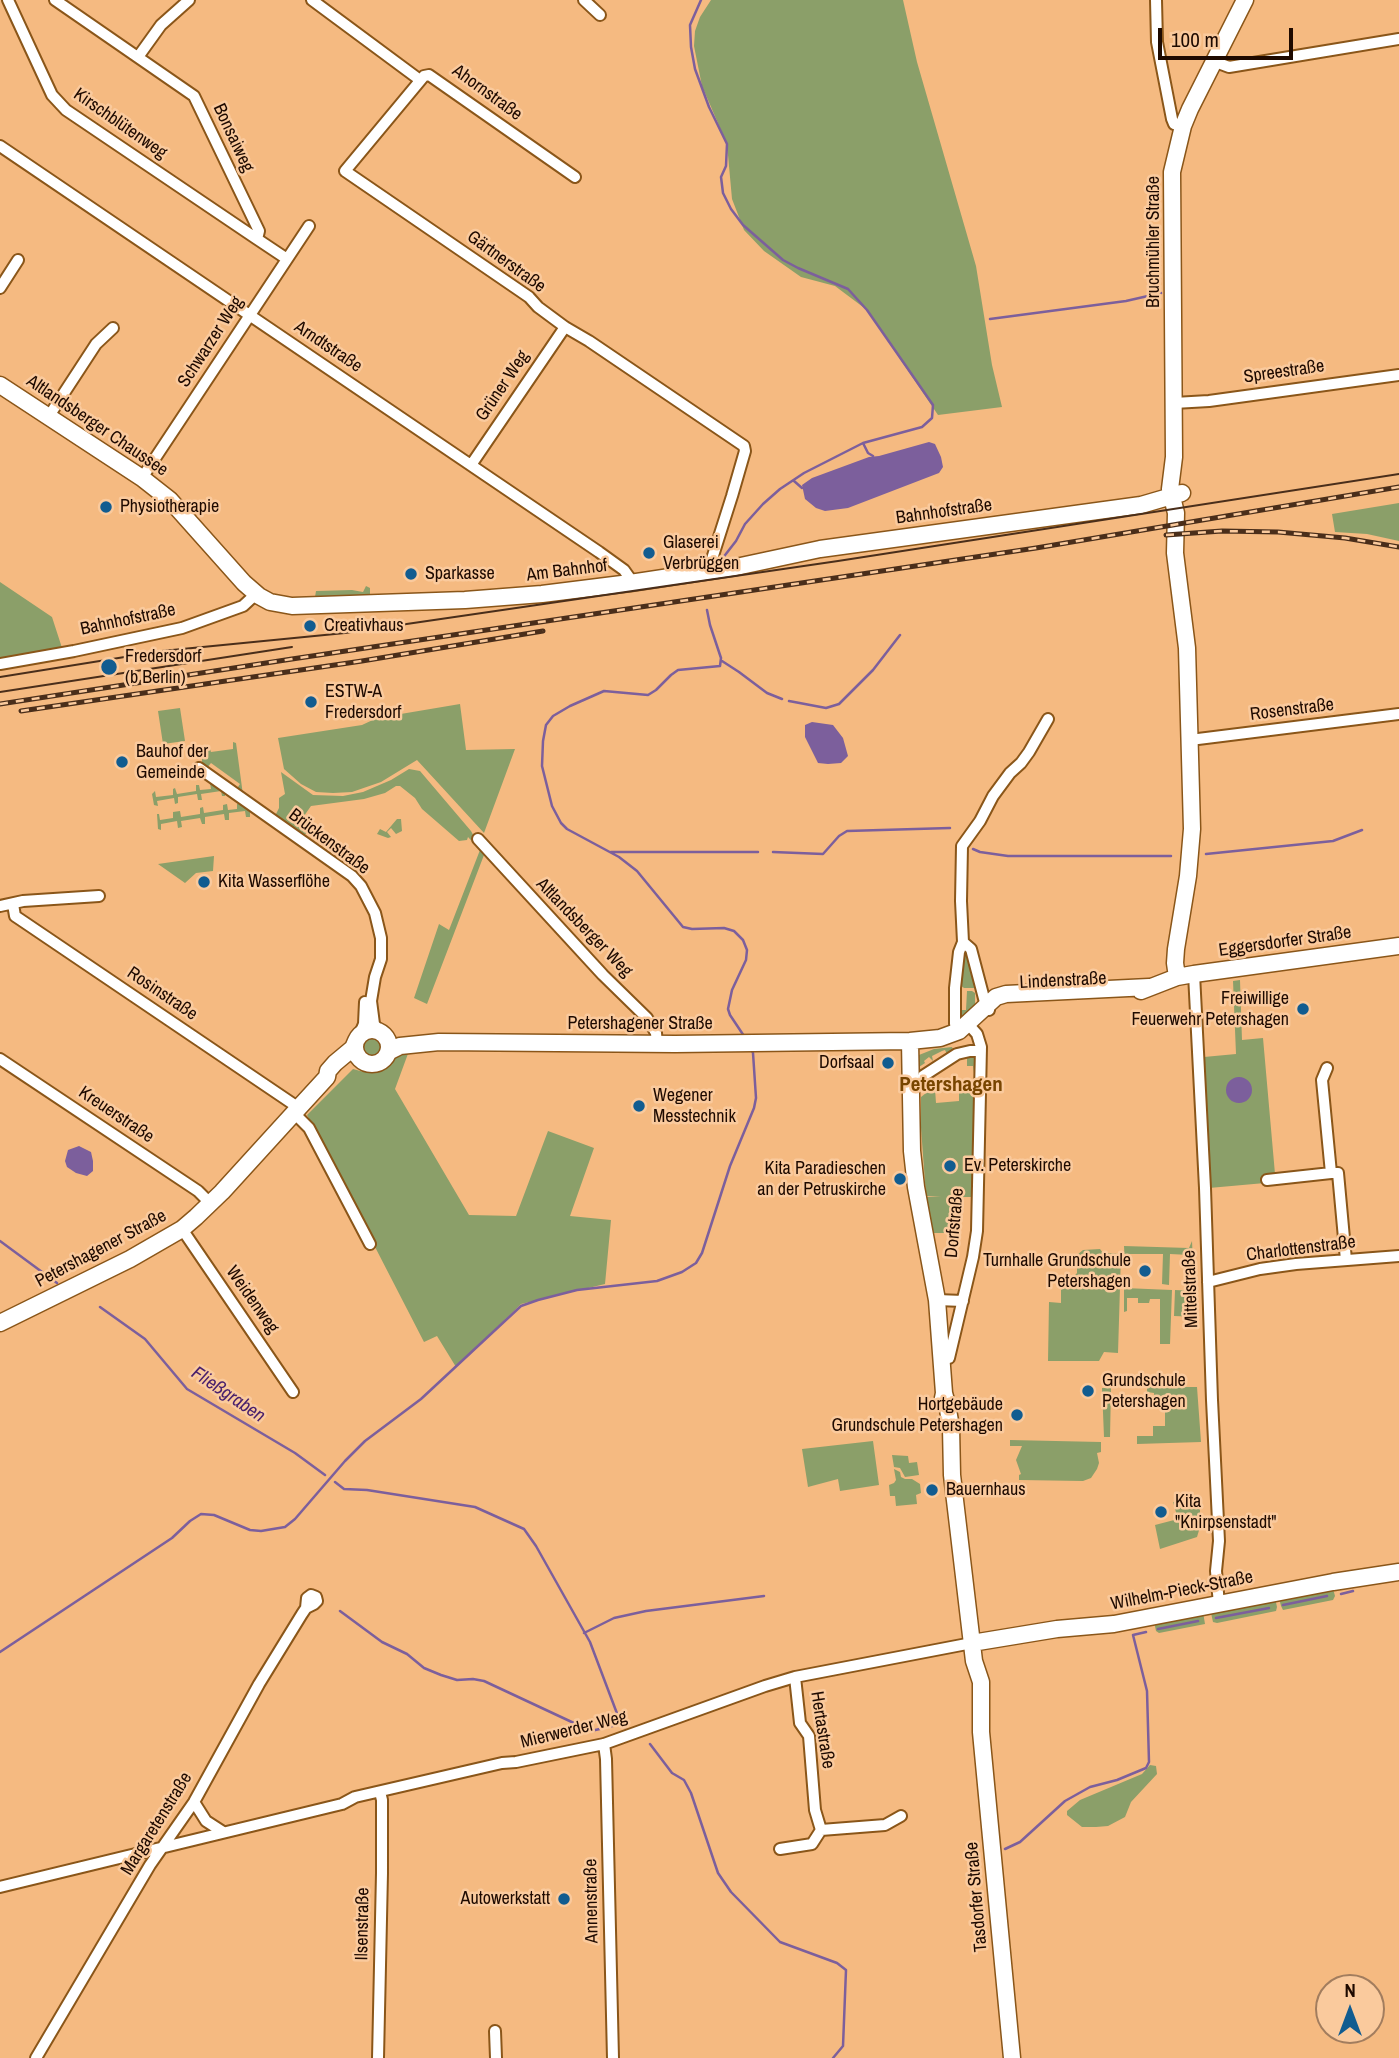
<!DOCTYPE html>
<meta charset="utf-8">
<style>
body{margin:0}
#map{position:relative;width:1399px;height:2058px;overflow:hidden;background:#f5ba81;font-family:"Archivo Narrow",sans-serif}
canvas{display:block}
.north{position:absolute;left:1315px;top:1974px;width:70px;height:70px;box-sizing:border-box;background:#faca9d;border:2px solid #a27d5e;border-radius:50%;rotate:0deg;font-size:19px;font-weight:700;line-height:28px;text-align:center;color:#1e0a00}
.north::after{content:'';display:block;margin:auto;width:24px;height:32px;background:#115c90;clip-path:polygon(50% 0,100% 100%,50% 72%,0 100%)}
.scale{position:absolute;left:1158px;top:28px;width:135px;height:32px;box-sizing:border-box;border:4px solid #1e0a00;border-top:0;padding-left:9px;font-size:21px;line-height:24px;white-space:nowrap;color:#1e0a00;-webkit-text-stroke:5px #faca9d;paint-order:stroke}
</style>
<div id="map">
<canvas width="1399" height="2058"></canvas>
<div class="north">N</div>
<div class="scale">100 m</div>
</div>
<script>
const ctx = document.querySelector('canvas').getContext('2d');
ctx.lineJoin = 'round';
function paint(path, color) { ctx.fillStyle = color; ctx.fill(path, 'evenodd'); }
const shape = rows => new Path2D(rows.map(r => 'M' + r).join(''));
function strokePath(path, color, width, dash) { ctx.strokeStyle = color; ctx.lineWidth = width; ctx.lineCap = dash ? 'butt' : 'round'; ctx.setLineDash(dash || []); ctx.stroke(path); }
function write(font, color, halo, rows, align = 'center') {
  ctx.font = font + ' "Archivo Narrow",sans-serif'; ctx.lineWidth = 5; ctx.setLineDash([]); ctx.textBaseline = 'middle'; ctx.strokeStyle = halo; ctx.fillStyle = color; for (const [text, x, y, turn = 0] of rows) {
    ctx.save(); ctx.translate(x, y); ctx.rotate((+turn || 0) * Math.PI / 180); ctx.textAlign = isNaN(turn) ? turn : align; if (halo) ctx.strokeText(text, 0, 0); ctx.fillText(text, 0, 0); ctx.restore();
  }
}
paint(shape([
 [711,0,903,0,917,62,976,266,992,365,1002,407,938,415,867,310,835,286,801,277,764,251,744,230,732,199,727,144,702,86,694,46,695,31,700,17],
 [1399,503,1399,541,1367,534,1335,532,1332,514],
 [0,582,52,617,63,651,0,662],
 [366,586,370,588,370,595,315,597,316,591,352,590,363,592],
 [460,704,466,750,515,749,484,833,417,760,381,782,352,792,333,793,316,792,301,784,284,769,278,738,362,725,377,718],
 [180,708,185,741,163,744,158,711],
 [233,742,236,743,243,795,236,790,240,784,211,763,206,769,202,763,202,752,205,747,209,746,211,752,233,749],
 [409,769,420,771,471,831,484,855,427,1004,414,998,439,924,449,930,480,850,468,837,467,840,459,841,422,809,415,798,400,786,396,786,385,793,364,799,311,806,299,823,308,831,303,837,275,816,279,808,279,798,285,794,281,772,313,795,343,796,363,792,391,780],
 [210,783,225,792,225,796,222,796,221,791,201,794,202,800,198,800,197,794,178,797,178,803,175,804,174,798,157,801,158,806,154,805,152,794,155,791,156,797,173,795,173,789,175,788,177,794,196,791,196,785,199,785,200,790,211,789],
 [227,804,228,810,237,809,237,804,240,804,250,812,250,817,246,817,245,811,229,813,229,820,225,820,224,814,205,817,205,824,202,824,200,818,181,821,182,827,178,828,177,821,161,824,161,830,158,829,157,814,159,814,160,820,173,818,173,812,180,811,181,817,200,814,200,808,203,807,204,813,223,810,223,805],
 [397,819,401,819,402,831,396,834,391,828,387,832,391,837,388,838,377,834,380,829,386,832],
 [214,856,213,871,196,873,185,883,158,864],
 [964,954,968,954,977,988,964,988,960,985],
 [1240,980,1242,1040,1263,1038,1275,1174,1265,1183,1209,1188,1204,1057,1236,1054,1233,981],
 [967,991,972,991,975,993,975,1005,965,1017,957,1017,958,1010,966,1010],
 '362 1046a10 10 0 1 1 20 0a10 10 0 1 1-20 0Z',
 [952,1047,954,1052,948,1056,945,1050,942,1051,932,1056,933,1061,929,1057,924,1061,925,1063,919,1067,923,1072,914,1083,916,1060,919,1055,934,1049],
 [409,1051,395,1089,469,1215,516,1216,548,1131,594,1148,570,1216,611,1220,605,1284,521,1304,456,1367,437,1336,424,1342,307,1115,353,1069,364,1072,380,1072,391,1065,398,1053],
 [967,1056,977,1056,972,1197,954,1197,956,1233,932,1233,925,1197,941,1197,926,1196,921,1128,921,1097,940,1082,945,1085,946,1088,935,1089,936,1103,959,1101,959,1087,950,1088,950,1083,954,1080,965,1079,968,1090,976,1088,973,1066,967,1066],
 [1192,1241,1194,1285,1190,1285,1190,1255,1170,1254,1169,1285,1162,1284,1163,1254,1129,1254,1128,1266,1125,1266,1124,1246,1189,1248],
 [1100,1249,1103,1253,1121,1254,1118,1353,1104,1352,1099,1361,1048,1361,1049,1302,1061,1303,1061,1290,1077,1273,1077,1255,1083,1250],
 [1124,1288,1172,1290,1170,1344,1160,1344,1160,1299,1150,1299,1149,1303,1138,1303,1138,1298,1127,1298,1127,1311,1124,1312],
 [1175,1290,1194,1291,1195,1306,1198,1317,1174,1316],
 [1147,1387,1197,1387,1201,1442,1137,1444,1137,1436,1153,1436,1153,1426,1165,1426,1165,1408,1154,1408,1154,1393,1147,1392],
 [1102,1388,1111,1388,1110,1437,1104,1437],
 [1010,1440,1101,1442,1101,1452,1097,1453,1099,1463,1097,1469,1091,1478,1083,1481,1019,1480,1019,1475,1021,1474,1016,1460,1022,1446,1010,1446],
 [873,1441,879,1485,840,1491,838,1479,808,1487,802,1449],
 [892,1455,908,1456,909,1463,917,1462,919,1475,905,1477,900,1468,894,1467],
 [894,1469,900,1472,901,1477,905,1479,912,1479,920,1484,921,1493,916,1495,917,1504,896,1506,895,1496,890,1496,889,1485,894,1483,896,1480],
 [1200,1499,1200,1527,1197,1537,1160,1549,1155,1525,1178,1519,1173,1502],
 [1332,1585,1335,1596,1333,1600,1283,1610,1281,1606,1279,1598],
 [1275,1598,1277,1607,1276,1611,1217,1623,1213,1622,1211,1613],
 [1203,1612,1205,1624,1159,1633,1156,1631,1154,1621],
 [1150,1765,1156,1766,1157,1774,1131,1802,1125,1817,1108,1826,1096,1827,1082,1827,1067,1815,1067,1811,1080,1800,1142,1774]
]), '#8b9f69');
paint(shape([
 [929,442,935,444,941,457,943,467,939,473,848,508,825,511,816,508,805,499,802,485,812,478,869,457,879,456],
 [812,722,833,725,843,738,848,756,841,763,828,764,818,763,805,737,805,725],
 '1226 1090a13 13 0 1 1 26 0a13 13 0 1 1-26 0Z',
 [79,1146,91,1152,93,1161,93,1171,87,1176,76,1173,67,1167,65,1161,68,1150]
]), '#7c5f9c');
strokePath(shape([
 [701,0,690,25,691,47,695,69,709,107,727,144,726,166,721,177,723,193,731,209,743,225,783,260,798,268,848,289,867,310,933,405,932,418,922,427,863,443,804,473,780,489,763,504,745,524,736,541,722,559],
 [990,319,1126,301,1161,293],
 [863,443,868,453,873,456],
 [794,481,802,488],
 [707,610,710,625,721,658,720,666,678,670,671,675,656,690,648,695,604,691,570,706,553,716,546,725,543,741,542,766,552,806,561,823,567,829,619,857,637,871,683,927,692,929,724,928,734,931,743,940,747,950,746,960,732,990,728,1009,730,1015,744,1036],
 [722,661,739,672,767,693,782,699],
 [789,701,826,708,839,704,873,670,900,635],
 [973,849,980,852,1008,856,1171,856],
 [611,852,758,852],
 [773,852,823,854,839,836,847,831,950,828],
 [1206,854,1333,841,1362,830],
 [0,1241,57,1283],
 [100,1307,145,1339,187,1389,295,1453,325,1475],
 [335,1482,344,1489,367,1490,475,1507,524,1529,536,1546,590,1642,621,1724,625,1727],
 [1341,1594,1353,1591],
 [1283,1605,1327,1596],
 [340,1611,382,1642,407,1654,424,1668,441,1675,457,1680,473,1679,484,1681,591,1731,621,1724],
 [1216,1618,1269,1608],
 [1158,1629,1198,1621],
 [584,1633,614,1618,646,1611,764,1596],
 [0,1652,172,1538,190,1521,201,1514,214,1515,250,1530,261,1531,285,1527,295,1519,345,1461,365,1441,421,1399,521,1306,538,1300,577,1290,657,1281,682,1272,696,1263,702,1253,730,1166,754,1108,756,1098,753,1053,751,1049],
 [650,1744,672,1773,684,1780,691,1793,718,1873,731,1892,780,1942,837,1963,846,1970,843,2046,833,2058],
 [1005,1849,1020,1842,1065,1801,1090,1787,1117,1780,1146,1768,1149,1762,1147,1691,1133,1635,1146,1632]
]), '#7c5f9c', 2.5);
const street = shape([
 [8,0,52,95,66,110,257,239],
 [55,0,194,96,259,231,257,239,287,259],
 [312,0,420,80],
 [584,0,600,15],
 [1156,0,1157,42,1172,119,1174,124,1183,126],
 [138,57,161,25,189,0],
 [1213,61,1229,67,1399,39],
 [0,146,599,552,624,570,629,577,630,583],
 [575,177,429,75,424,76,345,171,529,297,538,307,565,327,589,341,744,446,745,451,732,496,711,562,712,571],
 [0,288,18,260],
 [1174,403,1209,401,1399,375],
 [49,416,96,344,113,328],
 [471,465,565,327],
 [142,478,309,226],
 [0,664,74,651,182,628,243,606,256,594],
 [1190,740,1399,714],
 [199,768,352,876,361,886,375,913,381,938,381,959,375,977,371,1001,374,1024,379,1031],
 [478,839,603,975,647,1018,656,1033,657,1044],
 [13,904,15,916,21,920,299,1108],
 [0,906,23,901,99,896],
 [963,942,971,949,986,1006,989,1010],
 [1194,974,1205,1188,1212,1400,1219,1541,1216,1571,1219,1604],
 [955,1024,955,988,959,952,963,942,961,901,962,846,980,821,993,796,1010,773,1021,763,1029,752,1048,719],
 [359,1036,364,1024,365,1002],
 [0,1059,198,1191,211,1204],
 [1327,1068,1322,1080,1331,1173,1338,1173,1346,1260],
 [923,1076,957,1054,970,1051,981,1051],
 [294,1113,309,1128,370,1244],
 [1267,1180,1331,1173],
 [182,1229,293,1392],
 [1208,1282,1260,1269,1296,1264,1399,1256],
 [937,1300,963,1301],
 [941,1360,949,1358,973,1257,977,1231,981,1047,977,1034,968,1024],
 [795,1677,800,1723,809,1736,815,1810,821,1830,885,1825,901,1816],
 [604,1744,606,1759,613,2058],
 [194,1802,206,1821,223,1832],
 [780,1849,812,1844,821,1830],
 [0,1887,342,1804,355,1797,502,1763,516,1762,604,1744,765,1686,795,1677,972,1643],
 [495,2031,496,2058],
 [36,2058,150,1865,194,1802,259,1684,302,1614,306,1608,307,1598,311,1595,316,1597,317,1601,314,1604,306,1608],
 [378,2058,382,1873,382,1800,380,1792]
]);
const secondary = shape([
 [0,385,142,478,170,500,244,583,259,596,270,602,292,606,465,600,542,594,630,583,736,567,820,549,1141,505,1182,493],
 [1177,977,1175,963,1176,949,1188,876,1192,829,1187,648,1175,553,1176,513,1170,489,1174,457,1172,172,1183,126,1190,109,1245,0],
 [1141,991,1177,977,1194,974,1399,946],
 '355 1047a17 17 0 1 1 34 0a17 17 0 1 1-34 0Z',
 [910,1041,912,1151,916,1187,937,1300,944,1393,942,1403],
 [388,1052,400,1046,439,1042,675,1044,910,1041,940,1038,959,1031,996,997,1006,994,1149,987],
 [0,1323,130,1259,182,1229,196,1217,222,1192,294,1113,327,1077,328,1071,335,1063,353,1048,356,1041],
 [944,1393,947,1404,951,1427,952,1475,974,1661,981,1682,981,1732,1012,2058],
 [972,1643,1057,1629,1114,1624,1333,1582,1399,1572]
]);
strokePath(street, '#8a5619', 14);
strokePath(secondary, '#8a5619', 19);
strokePath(street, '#fff', 10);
strokePath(secondary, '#fff', 16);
strokePath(shape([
 [0,677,162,651,345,633,838,561,1399,474],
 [0,692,292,647]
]), '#4a2e1a', 2);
const rail = shape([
 [1166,535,1222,531,1278,532,1345,538,1399,547],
 [0,704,292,659,1036,548,1399,487],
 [21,711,362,661,543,631]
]);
strokePath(rail, '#4a2e1a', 5);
strokePath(rail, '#faca9d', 2.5, [8]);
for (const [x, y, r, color] of [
 [106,507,7,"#115c90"],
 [649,553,7,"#115c90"],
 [411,574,7,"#115c90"],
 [310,626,7,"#115c90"],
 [109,667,9,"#115c90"],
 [311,702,7,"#115c90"],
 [122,762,7,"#115c90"],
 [204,882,7,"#115c90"],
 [1303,1009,7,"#115c90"],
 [888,1063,7,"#115c90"],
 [639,1106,7,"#115c90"],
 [950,1166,7,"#115c90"],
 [900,1179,7,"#115c90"],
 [1145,1271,7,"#115c90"],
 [1088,1391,7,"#115c90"],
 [1017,1415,7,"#115c90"],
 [932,1490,7,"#115c90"],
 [1161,1512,7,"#115c90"],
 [564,1899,7,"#115c90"]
]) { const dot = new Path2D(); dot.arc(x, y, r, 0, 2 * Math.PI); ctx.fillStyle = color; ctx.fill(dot); strokePath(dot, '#faca9d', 2.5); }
write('18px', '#1e0a00', '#faca9d', [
 ["Ahornstraße",487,93,36],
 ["Kirschblütenweg",120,124,35],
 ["Bonsaiweg",233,138,65],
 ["Bruchmühler Straße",1154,242,-90],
 ["Gärtnerstraße",506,262,36],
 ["Schwarzer Weg",211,342,-57],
 ["Arndtstraße",328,347,34],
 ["Spreestraße",1284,372,-8],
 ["Grüner Weg",503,386,-56],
 ["Altlandsberger Chaussee",97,426,34],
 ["Bahnhofstraße",944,512,-8],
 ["Am Bahnhof",567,571,-7],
 ["Bahnhofstraße",128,620,-12],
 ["Rosenstraße",1292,710,-7],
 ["Brückenstraße",329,842,37],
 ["Altlandsberger Weg",584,928,46],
 ["Eggersdorfer Straße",1285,942,-8],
 ["Lindenstraße",1063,981,-3],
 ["Rosinstraße",162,994,34],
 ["Petershagener Straße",640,1024],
 ["Kreuerstraße",116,1115,34],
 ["Dorfstraße",955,1223,-85],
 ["Petershagener Straße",101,1249,-28],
 ["Charlottenstraße",1301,1249,-7],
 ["Mittelstraße",1191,1289,-92],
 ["Weidenweg",252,1300,55],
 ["Wilhelm-Pieck-Straße",1182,1591,-11],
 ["Mierwerder Weg",574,1730,-14],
 ["Hertastraße",822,1730,81],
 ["Margaretenstraße",157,1824,-58],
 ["Tasdorfer Straße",977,1897,-95],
 ["Annenstraße",592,1901,-91],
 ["Ilsenstraße",363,1924,-89]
]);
write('18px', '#1e0a00', '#faca9d', [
 ["Physiotherapie",120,507],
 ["Glaserei",663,543],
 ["Verbrüggen",663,564],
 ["Sparkasse",425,574],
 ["Creativhaus",324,626],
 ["Fredersdorf",125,657],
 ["(b Berlin)",125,678],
 ["ESTW-A",325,692],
 ["Fredersdorf",325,713],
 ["Bauhof der",136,752],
 ["Gemeinde",136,773],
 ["Kita Wasserflöhe",218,882],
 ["Freiwillige",1289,999,"right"],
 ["Feuerwehr Petershagen",1289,1020,"right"],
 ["Dorfsaal",874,1063,"right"],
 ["Wegener",653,1096],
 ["Messtechnik",653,1117],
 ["Ev. Peterskirche",964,1166],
 ["Kita Paradieschen",886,1169,"right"],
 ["an der Petruskirche",886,1190,"right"],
 ["Turnhalle Grundschule",1131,1261,"right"],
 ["Petershagen",1131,1282,"right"],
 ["Grundschule",1102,1381],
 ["Petershagen",1102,1402],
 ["Hortgebäude",1003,1405,"right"],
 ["Grundschule Petershagen",1003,1426,"right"],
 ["Bauernhaus",946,1490],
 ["Kita",1175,1502],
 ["\"Knirpsenstadt\"",1175,1523],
 ["Autowerkstatt",550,1899,"right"]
], 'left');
write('italic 19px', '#49206c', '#faca9d', [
 ["Fließgraben",228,1395,34]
]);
write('bold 21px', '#784500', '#faca9d', [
 ["Petershagen",951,1085]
]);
</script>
